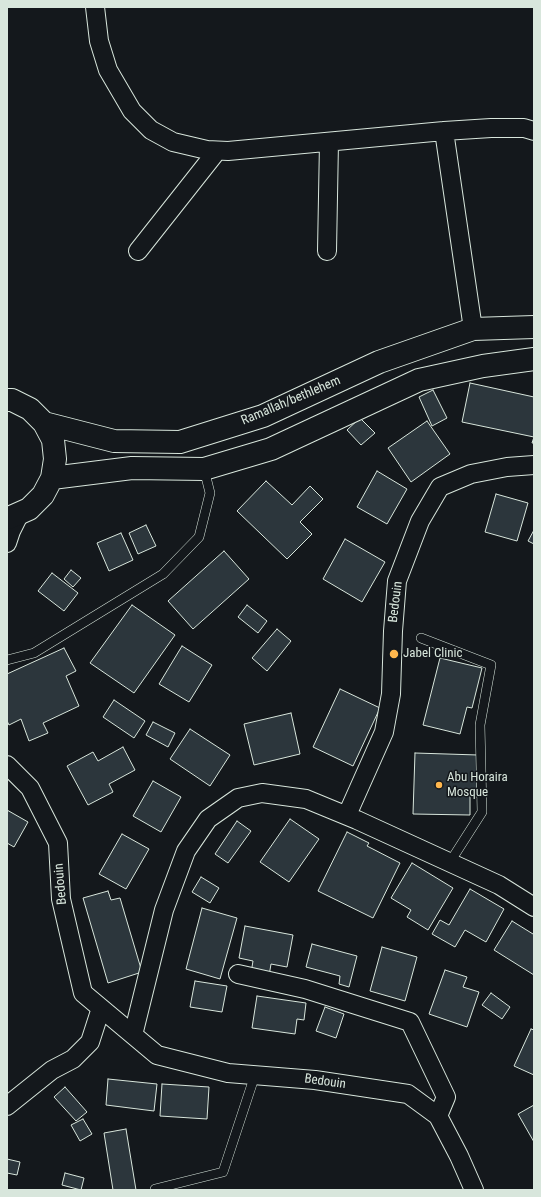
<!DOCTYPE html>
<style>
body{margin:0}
#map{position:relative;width:541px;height:1197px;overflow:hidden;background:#14181c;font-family:"Roboto Condensed",sans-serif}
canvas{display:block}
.frame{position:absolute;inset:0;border:8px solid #d8e6dc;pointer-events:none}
</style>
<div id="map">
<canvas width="541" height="1197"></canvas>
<div class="frame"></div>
</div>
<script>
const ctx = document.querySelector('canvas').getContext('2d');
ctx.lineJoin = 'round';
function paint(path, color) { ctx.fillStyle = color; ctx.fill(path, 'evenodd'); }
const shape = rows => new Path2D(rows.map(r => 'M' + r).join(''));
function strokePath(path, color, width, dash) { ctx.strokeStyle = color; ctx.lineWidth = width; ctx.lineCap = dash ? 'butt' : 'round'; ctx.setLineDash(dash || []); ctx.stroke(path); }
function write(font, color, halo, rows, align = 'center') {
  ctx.font = font + ' "Roboto Condensed",sans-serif'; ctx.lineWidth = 3; ctx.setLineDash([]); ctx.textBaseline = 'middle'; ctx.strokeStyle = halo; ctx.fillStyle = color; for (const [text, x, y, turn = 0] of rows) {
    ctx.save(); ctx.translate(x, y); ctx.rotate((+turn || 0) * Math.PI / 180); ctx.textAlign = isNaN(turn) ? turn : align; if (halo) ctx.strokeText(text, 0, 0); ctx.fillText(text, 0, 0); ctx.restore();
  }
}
const building = shape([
 [470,383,534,397,534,443,532,443,534,437,462,422,470,383],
 [433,390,447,418,432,426,419,397,433,390],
 [360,418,375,433,361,445,347,430,360,418],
 [427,421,450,454,411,482,388,448,427,421],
 [377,471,407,489,387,524,357,507,377,471],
 [266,481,292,505,310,486,323,499,300,522,312,534,287,559,237,511,266,481],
 [496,494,528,503,517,541,485,532,496,494],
 [146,525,156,546,138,554,129,533,146,525],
 [534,530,534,544,528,541,534,530],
 [121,533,133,560,109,571,97,543,121,533],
 [345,539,385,562,362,602,323,579,345,539],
 [224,551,249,579,193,629,168,601,224,551],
 [71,570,81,578,73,587,64,579,71,570],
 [52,573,78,593,64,611,38,591,52,573],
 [132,605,175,635,134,693,90,663,132,605],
 [247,605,267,621,258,633,238,617,247,605],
 [277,629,291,641,267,671,252,658,277,629],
 [182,646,212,665,189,702,159,684,182,646],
 [64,648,76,671,66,676,79,706,43,723,48,733,29,741,21,719,9,725,7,721,7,674,64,648],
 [440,658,482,668,472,708,467,707,460,734,423,725,440,658],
 [340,689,380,708,353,766,313,747,340,689],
 [114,700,145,721,134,738,103,717,114,700],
 [291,713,300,754,254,765,244,724,291,713],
 [153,722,175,733,168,747,146,735,153,722],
 [190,729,230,755,210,786,170,759,190,729],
 [123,747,135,770,109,784,113,792,88,805,67,766,93,752,98,761,123,747],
 [415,753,478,755,477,797,470,796,470,815,413,814,415,753],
 [153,781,181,797,161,832,133,816,153,781],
 [7,810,28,822,14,847,7,843,7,810],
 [290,819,319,839,289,882,260,862,290,819],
 [237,821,251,831,228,863,215,854,237,821],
 [347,832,369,843,367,846,400,863,373,918,318,891,347,832],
 [122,834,149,849,126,889,99,874,122,834],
 [412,863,453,888,428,930,407,917,411,910,391,898,412,863],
 [201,877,219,888,210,903,192,892,201,877],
 [470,889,504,909,486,942,465,930,455,947,432,934,440,920,449,925,470,889],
 [108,891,111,900,120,898,142,972,108,983,83,898,108,891],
 [202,908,237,918,220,979,186,969,202,908],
 [512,921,533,934,534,934,534,975,494,950,512,921],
 [245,926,293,935,287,967,271,964,269,976,251,973,253,961,239,958,245,926],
 [312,944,357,956,349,987,339,984,340,976,306,967,312,944],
 [382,947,417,957,405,1001,370,991,382,947],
 [445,970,467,977,463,987,479,992,467,1027,429,1014,445,970],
 [195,981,227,986,222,1012,190,1007,195,981],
 [491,993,510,1007,502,1019,482,1005,491,993],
 [257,996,306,1003,304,1020,297,1019,295,1034,252,1028,257,996],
 [325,1007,344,1014,336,1038,316,1031,325,1007],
 [531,1029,534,1030,534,1075,514,1066,531,1029],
 [108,1079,157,1084,154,1111,106,1105,108,1079],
 [162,1084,209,1087,207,1119,160,1116,162,1084],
 [65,1087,87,1112,76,1121,54,1097,65,1087],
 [534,1105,534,1142,518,1114,534,1105],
 [83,1119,92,1134,80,1141,71,1125,83,1119],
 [126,1129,136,1190,113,1190,104,1133,126,1129],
 [7,1159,20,1162,17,1175,7,1173,7,1159],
 [65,1173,84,1178,81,1190,62,1185,65,1173]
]);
paint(building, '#2c363c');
strokePath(building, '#d8e6dc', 1);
const lane = shape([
 [421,638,491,665,480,725,482,812,450,862],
 [7,660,34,653,163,574,199,537,210,493,204,469],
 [155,1189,223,1172,255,1075]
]);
const street = shape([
 [95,7,99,41,108,70,132,111,151,130,173,142,207,150,228,151,444,131,491,128,524,128,534,131],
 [444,131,473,329],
 [138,251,217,151],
 [327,251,329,142],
 [7,543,11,531,20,513],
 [7,765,30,788,58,843,61,899,83,993,157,1055,228,1073,315,1080,408,1094,438,1116,459,1156,474,1190],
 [347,815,384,732,391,694,393,631,397,581,420,521,440,487,471,474,507,467,534,465],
 [238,974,305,989,410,1022,446,1097,438,1116],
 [133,1035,164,910,186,851,208,819,238,798,262,793,306,799,357,820,499,885,534,907],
 [7,1106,52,1070,73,1059,90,1042,101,1008]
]);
const secondary = shape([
 [7,400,12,400,30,409,44,423,53,440,55,459,52,478,43,495,29,509,11,517,7,518],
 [44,423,114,441,180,442,263,416,379,362,473,329,534,327],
 [52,478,132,468,204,469,271,449,419,380,483,366,534,359]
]);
strokePath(lane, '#d8e6dc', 10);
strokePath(street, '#d8e6dc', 20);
strokePath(secondary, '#d8e6dc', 24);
strokePath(lane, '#14181c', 9);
strokePath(street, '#14181c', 18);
strokePath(secondary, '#14181c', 22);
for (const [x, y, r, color] of [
 [394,654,5,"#ffb74d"],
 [439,785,4,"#ffb74d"]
]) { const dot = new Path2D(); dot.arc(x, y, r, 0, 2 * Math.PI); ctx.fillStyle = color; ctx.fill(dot); strokePath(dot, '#14181c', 1.5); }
write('13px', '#d8e6dc', '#14181c', [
 ["Ramallah/bethlehem",291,401,-23],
 ["Bedouin",396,602,-83],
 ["Bedouin",61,884,-95],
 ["Bedouin",325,1082,8]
]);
write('13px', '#d8e6dc', '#14181c', [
 ["Jabel Clinic",403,654],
 ["Abu Horaira",447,778],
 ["Mosque",447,793]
], 'left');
</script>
